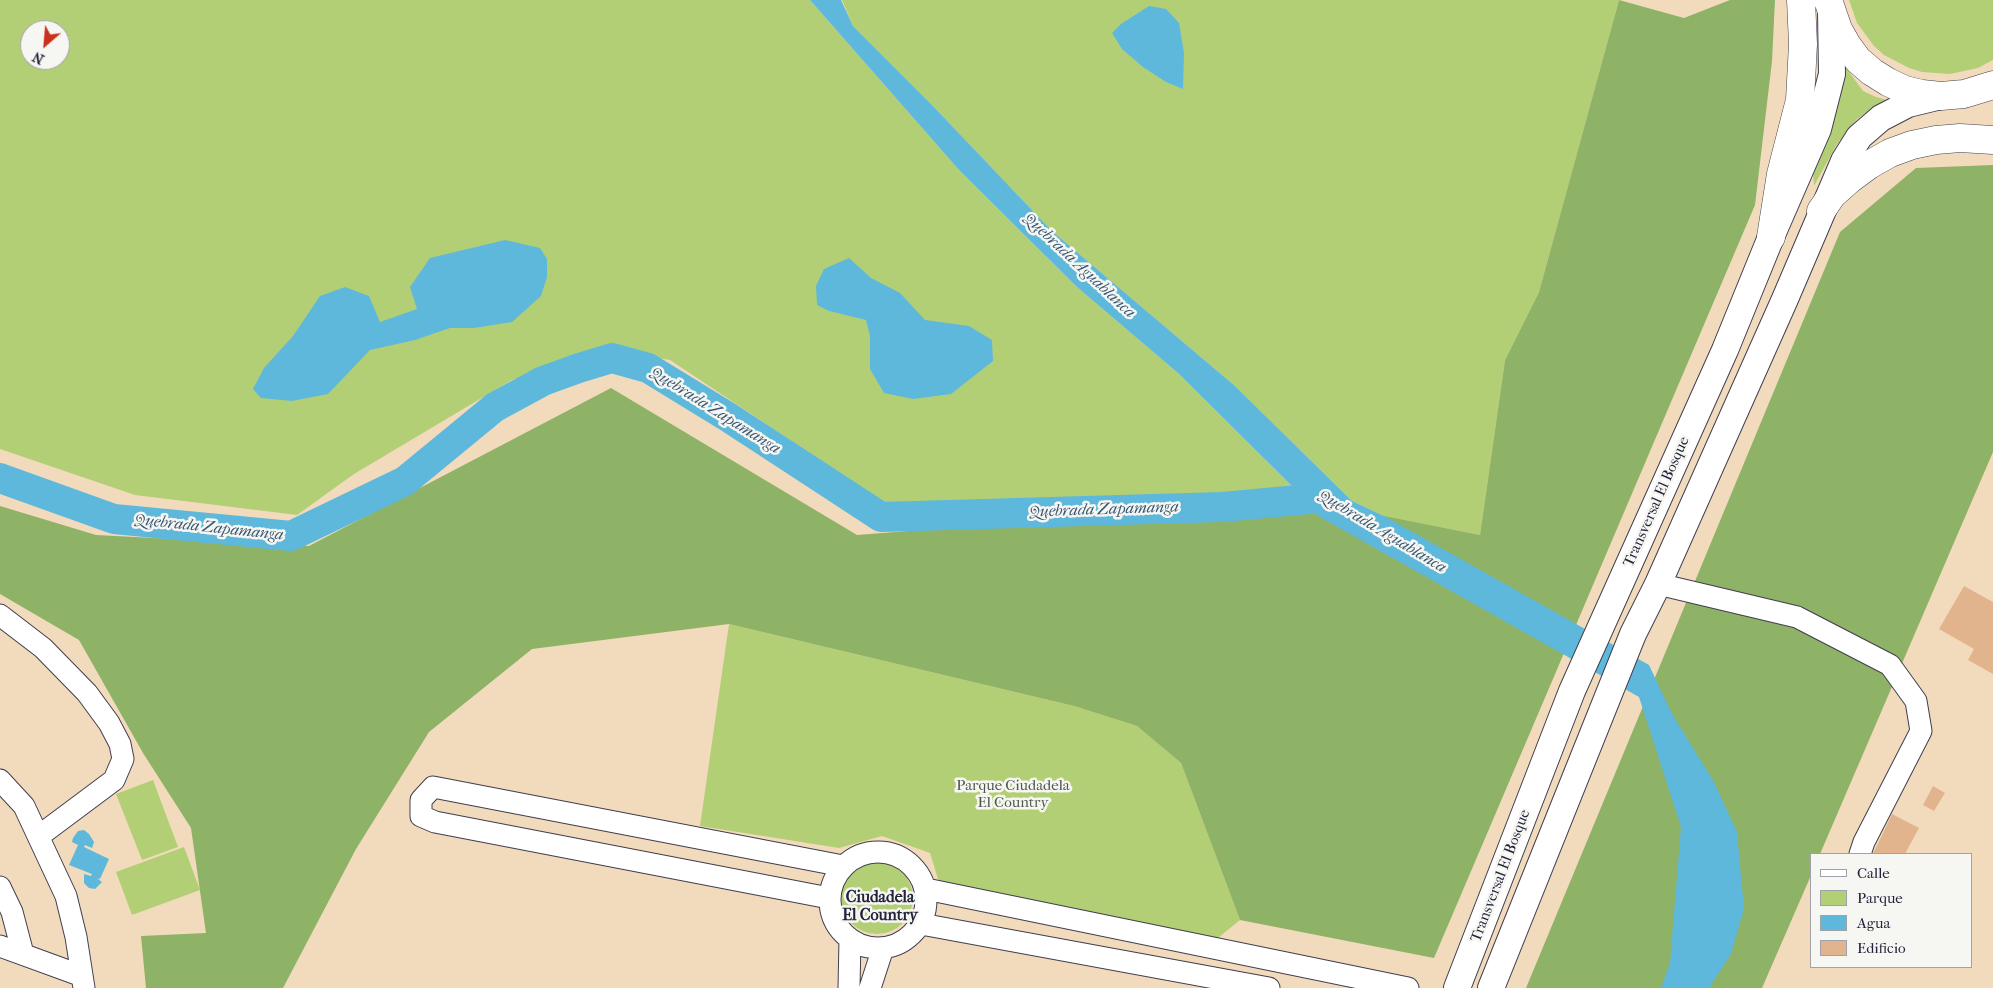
<!DOCTYPE html>
<style>
body{margin:0}
#map{position:relative;width:1993px;height:988px;overflow:hidden;background:#f2dbbc;font-family:"IM FELL French Canon",serif}
canvas{display:block}
.legend{position:absolute;left:1810px;top:853px;width:162px;height:115px;box-sizing:border-box;background:#f6f6f2;border:1px solid #a1a1a9;margin:0;padding:6px 9px;list-style:none;font-size:15px;color:#22223b}
.legend li{display:flex;align-items:center;gap:10px;height:25px}
.legend b{width:25px;border:1px solid #a1a1a9}
.north{position:absolute;left:20px;top:20px;width:50px;height:50px;box-sizing:border-box;background:#f6f6f2;border:1px solid #a1a1a9;border-radius:50%;rotate:207deg;font-size:14px;font-weight:700;line-height:20px;text-align:center;color:#22223b}
.north::after{content:'';display:block;margin:auto;width:18px;height:22px;background:#c8321e;clip-path:polygon(50% 0,100% 100%,50% 72%,0 100%)}
</style>
<div id="map">
<canvas width="1993" height="988"></canvas>
<ul class="legend">
<li><b style="height:6px;background:#fff"></b>Calle</li>
<li><b style="height:14px;background:#b3cf75"></b>Parque</li>
<li><b style="height:14px;background:#5eb8dc"></b>Agua</li>
<li><b style="height:14px;background:#e2b48e"></b>Edificio</li>
</ul>
<div class="north">N</div>
</div>
<script>
const ctx = document.querySelector('canvas').getContext('2d');
ctx.lineJoin = 'round';
function paint(path, color) { ctx.fillStyle = color; ctx.fill(path, 'evenodd'); }
const shape = rows => new Path2D(rows.map(r => 'M' + r).join(''));
function strokePath(path, color, width, dash) { ctx.strokeStyle = color; ctx.lineWidth = width; ctx.lineCap = dash ? 'butt' : 'round'; ctx.setLineDash(dash || []); ctx.stroke(path); }
function write(font, color, halo, rows, align = 'center') {
  ctx.font = font + ' "IM FELL French Canon",serif'; ctx.lineWidth = 5; ctx.setLineDash([]); ctx.textBaseline = 'middle'; ctx.strokeStyle = halo; ctx.fillStyle = color; for (const [text, x, y, turn = 0] of rows) {
    ctx.save(); ctx.translate(x, y); ctx.rotate((+turn || 0) * Math.PI / 180); ctx.textAlign = isNaN(turn) ? turn : align; if (halo) ctx.strokeText(text, 0, 0); ctx.fillText(text, 0, 0); ctx.restore();
  }
}
paint(shape([
 [0,0,810,0,959,170,1077,287,1179,374,1300,494,1225,506,888,505,670,360,602,349,512,380,354,474,297,515,135,495,0,449],
 [30,30,60,30,60,60,30,60],
 [842,0,1619,0,1539,292,1505,360,1480,535,1386,517,1352,501,1235,386,1052,231,932,105,853,26],
 [1849,0,1993,0,1993,60,1978,68,1950,74,1922,72,1909,68,1884,55,1874,46,1857,23],
 [1844,65,1863,91,1876,97,1895,102,1875,106,1857,119,1837,144,1814,186,1813,171,1839,99],
 [729,624,1074,706,1137,726,1181,763,1240,920,1218,938,939,882,930,853,882,836,839,848,700,826],
 [153,780,178,847,142,860,116,794],
 [184,847,200,890,132,915,116,872],
 '841 898a36 36 0 1 1 72 0a36 36 0 1 1-72 0Z'
]), '#b3cf75');
paint(shape([
 [1619,0,1684,18,1730,0,1775,0,1772,61,1755,205,1434,958,1240,920,1181,763,1137,726,1074,706,729,624,532,649,429,732,356,849,283,988,146,988,141,936,206,933,191,828,143,753,79,640,0,594,0,506,96,535,309,546,611,388,857,535,1303,500,1480,535,1505,360,1539,292],
 [1993,165,1993,452,1820,854,1812,854,1812,873,1762,988,1526,988,1840,232,1916,168]
]), '#8eb266');
paint(shape([
 [810,0,841,0,853,26,932,105,1052,231,1235,386,1352,501,1386,517,1649,665,1672,714,1714,782,1737,832,1744,909,1731,954,1709,988,1661,988,1670,963,1681,827,1639,697,1320,517,1310,508,1300,494,1179,374,1077,287,959,170],
 [1149,6,1166,9,1179,23,1184,53,1183,89,1166,82,1143,67,1122,49,1112,33,1121,24],
 [505,240,540,248,547,259,547,277,541,296,512,322,474,328,450,328,415,340,370,350,328,394,292,401,261,398,253,389,264,368,293,336,320,296,345,287,369,296,380,322,417,309,410,287,430,258],
 [849,258,871,278,900,293,925,320,969,326,992,340,993,361,951,394,913,399,884,393,870,369,870,336,866,320,829,311,817,305,816,286,824,269],
 [84,830,89,834,94,842,92,848,85,845,84,847,109,859,100,879,97,878,102,882,95,889,89,888,84,883,84,874,91,876,92,874,69,865,78,845,72,842,73,838,78,831]
]), '#5eb8dc');
strokePath(shape([
 [0,478,114,519,291,536,405,481,495,407,543,381,579,368,612,358,648,368,728,417,881,517,1222,507,1320,498]
]), '#5eb8dc', 30);
paint(shape([
 [1964,586,1993,602,1993,674,1968,660,1974,649,1939,629],
 [1933,786,1945,793,1934,811,1923,805],
 [1892,814,1919,828,1905,854,1873,854]
]), '#e2b48e');
const minor = shape([
 [1658,584,1797,617,1890,665,1916,701,1921,731,1864,842,1860,854],
 [0,615,43,648,87,693,109,723,120,744,123,759,114,780,39,836],
 [0,780,24,806,66,896,76,937,84,988],
 '830 900a48 48 0 1 1 96 0a48 48 0 1 1-96 0Z',
 [0,887,12,912,23,954],
 [926,889,1408,988],
 [829,898,435,822,421,816,421,800,433,787,843,866],
 [921,924,1269,988],
 [0,946,82,976],
 [849,988,850,939],
 [870,988,883,948]
]);
const major = shape([
 [1457,988,1572,691,1725,350,1771,237,1818,129,1832,74,1831,12],
 [1491,988,1633,634,1658,584,1785,299,1844,161,1859,137,1881,118,1908,104,1941,96]
]);
const highway = shape([
 [1828,0,1838,29,1847,45,1858,60,1872,72,1888,82,1905,90,1922,94,1941,96,1964,94,1993,85],
 [1821,211,1832,195,1850,179,1869,165,1890,153,1912,145,1936,140,1960,138,1993,140],
 [1771,237,1781,174,1800,100,1803,44,1801,0]
]);
strokePath(minor, '#413e4e', 23);
strokePath(major, '#413e4e', 28);
strokePath(highway, '#413e4e', 29);
strokePath(minor, '#fff', 21);
strokePath(major, '#fff', 26);
strokePath(highway, '#fff', 28);
write('15px', '#22223b', '#f6f6f2', [
 ["Transversal El Bosque",1657,502,-66],
 ["Transversal El Bosque",1501,876,-69]
]);
write('15px', '#4e564c', '#f6f6f2', [
 ["Parque Ciudadela",1013,786],
 ["El Country",1013,803]
]);
write('italic 16px', '#375673', '#f6f6f2', [
 ["Quebrada Aguablanca",1079,266,43],
 ["Quebrada Zapamanga",715,411,32],
 ["Quebrada Zapamanga",1104,510,-2],
 ["Quebrada Zapamanga",209,528,6],
 ["Quebrada Aguablanca",1382,532,31]
]);
write('bold 16px', '#22223b', '#f6f6f2', [
 ["Ciudadela",880,898],
 ["El Country",880,916]
]);
</script>
